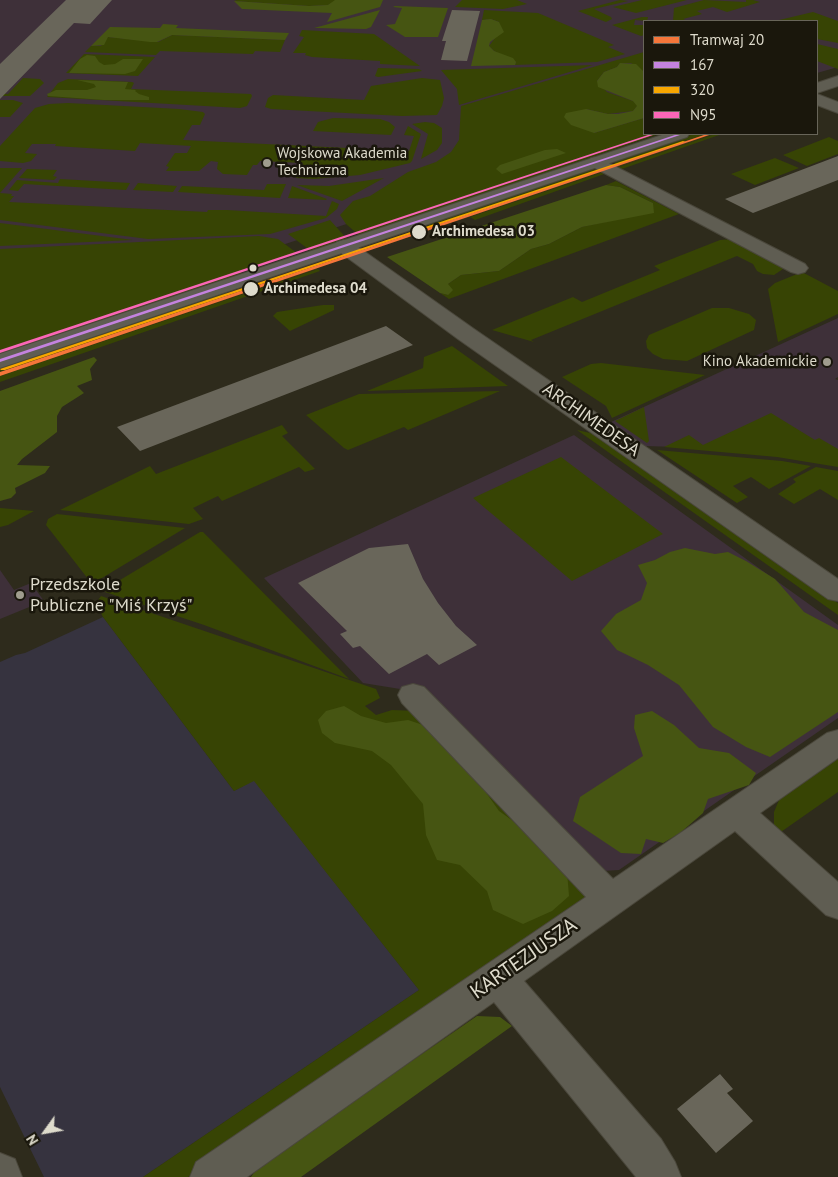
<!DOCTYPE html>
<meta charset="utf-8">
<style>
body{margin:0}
#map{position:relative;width:838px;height:1177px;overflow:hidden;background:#2e2b1c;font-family:"PT Sans",sans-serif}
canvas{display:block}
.legend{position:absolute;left:643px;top:20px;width:175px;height:115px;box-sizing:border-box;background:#1a170c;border:1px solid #686559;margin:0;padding:6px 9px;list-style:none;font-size:15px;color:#dedbcc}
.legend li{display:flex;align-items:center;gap:10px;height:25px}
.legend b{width:25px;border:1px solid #686559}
.north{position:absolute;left:20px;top:1107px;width:50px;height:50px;-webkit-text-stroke:4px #1a170c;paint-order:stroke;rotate:238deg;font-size:14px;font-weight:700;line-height:20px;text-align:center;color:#dedbcc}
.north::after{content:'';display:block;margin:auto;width:18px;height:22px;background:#dedbcc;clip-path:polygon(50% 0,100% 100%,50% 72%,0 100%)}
</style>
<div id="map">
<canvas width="838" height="1177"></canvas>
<ul class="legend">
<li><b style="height:6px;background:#f5763a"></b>Tramwaj 20</li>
<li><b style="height:6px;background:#c483df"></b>167</li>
<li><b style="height:6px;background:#f7a600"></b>320</li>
<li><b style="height:6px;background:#fa66b7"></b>N95</li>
</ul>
<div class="north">N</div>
</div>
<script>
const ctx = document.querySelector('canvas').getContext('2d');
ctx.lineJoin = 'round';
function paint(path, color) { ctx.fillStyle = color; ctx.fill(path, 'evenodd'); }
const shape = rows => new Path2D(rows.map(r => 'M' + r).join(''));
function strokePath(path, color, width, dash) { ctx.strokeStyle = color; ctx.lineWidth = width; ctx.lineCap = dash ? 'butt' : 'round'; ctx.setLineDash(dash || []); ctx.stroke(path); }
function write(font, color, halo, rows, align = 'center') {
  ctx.font = font + ' "PT Sans",sans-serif'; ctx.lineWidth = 5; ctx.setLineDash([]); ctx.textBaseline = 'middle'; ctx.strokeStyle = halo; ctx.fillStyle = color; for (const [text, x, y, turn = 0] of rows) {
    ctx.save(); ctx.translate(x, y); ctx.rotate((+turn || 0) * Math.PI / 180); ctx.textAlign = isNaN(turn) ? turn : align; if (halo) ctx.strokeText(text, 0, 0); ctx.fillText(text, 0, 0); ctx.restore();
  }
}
paint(shape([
 [706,134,715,134,616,168,614,165],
 [601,170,606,171,380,247,377,245],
 [314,266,318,269,0,376,0,372]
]), '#3e3517');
paint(shape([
 [103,617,234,791,254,780,419,990,143,1177,44,1177,0,1087,0,662,16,655,25,653]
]), '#36333f');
paint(shape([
 [0,0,838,0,838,67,817,73,817,21,644,21,644,127,0,337],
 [838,318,838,377,835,379,838,380,838,452,645,446,611,422],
 [574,435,838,625,838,718,619,870,602,871,431,694,363,683,264,578],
 [0,570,14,590,31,583,44,601,0,619]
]), '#3e3039');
paint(shape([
 [237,0,335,0,336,1,328,5,309,6,234,1],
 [462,0,517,0,527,4,503,9,455,7],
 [620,0,628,1,594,9,611,17,612,19,606,22,578,11],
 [642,0,687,0,636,13,613,7],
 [704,0,746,2,746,0,753,0,760,2,727,12,713,7,697,11,702,14,683,19,688,21,673,21,674,8],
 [484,10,538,13,614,45,608,47,625,54,597,62,515,65,516,62,494,51,489,46,495,38,499,22,491,19,482,20],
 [813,12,838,21,838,43,817,39,817,21,775,21],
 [642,17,648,17,647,21,635,20,634,25,644,25,644,35,641,36,612,25],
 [302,30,374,34,420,66,380,64,380,61,312,57,305,55,306,53,293,53,304,37,299,36],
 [172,35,285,40,280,52,255,51,253,54,160,51,156,55,85,52,91,46,101,46,108,37,158,42],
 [817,44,838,49,838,69,817,61],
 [644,52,644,72,631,63,620,63,617,67,604,72,597,81,607,92,633,101,638,105,633,111,608,114,586,109,594,133,644,118,644,134,659,134,360,236,346,224,340,215,353,201,370,196,408,172,436,162,451,152,459,140,461,106],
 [84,54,155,57,138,76,66,73],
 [593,65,459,105,457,89,441,70],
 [378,68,419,69,422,71,378,77,375,76],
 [23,78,40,79,44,83,30,96,0,96,0,93,8,94],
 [422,78,440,80,444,98,442,106,437,115,402,116,271,109,265,107,268,98,273,95,364,100,371,86],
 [68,79,132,82,134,83,131,89,251,94,252,96,247,106,240,108,47,97,58,83],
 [0,100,13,100,23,103,10,117,0,117],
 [68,103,179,109,203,112,205,114,200,125,192,125,183,140,409,151,414,136,404,135,408,126,421,134,412,161,410,163,360,175,314,179,296,178,303,163,260,161,257,165,253,165,247,175,223,174,217,169,218,162,211,161,199,171,166,171,169,167,166,166,175,153,187,153,191,146,140,143,135,151,55,146,56,144,32,144,25,153,37,154,31,161,23,163,0,161,0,146,35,108,49,104],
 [333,118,380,119,389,122,395,127,391,135,313,131,318,122],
 [425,122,434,123,442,128,442,143,437,150,421,159,428,134,412,124],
 [694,134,706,134,614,165,616,160],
 [715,134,722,134,619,170,616,168],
 [829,137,838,141,838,154,807,166,783,155],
 [775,158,799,168,755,185,731,174],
 [0,168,22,168,0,193,12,194,11,196,14,196,9,202,207,212,208,210,227,210,326,216,332,201,339,204,337,209,326,218,270,234,148,239,0,220],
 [27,169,57,170,53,176,57,177,54,180,19,178],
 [588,169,601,170,430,227,426,224],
 [606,171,610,172,475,220,470,217],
 [384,178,342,201,297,185,329,186],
 [60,179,130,183,126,190,24,184,18,191,9,190,17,180,58,183],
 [616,181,679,214,449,299,440,293,448,295,448,284,461,275,499,271,531,249,549,244,582,227,619,219,653,203,620,187,606,185],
 [138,183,177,186,173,192,133,190],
 [267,184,286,184,280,198,178,192,182,186,264,190],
 [292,186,327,199,326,200,288,198],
 [330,220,348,240,311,251,288,234],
 [0,223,133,240,0,246],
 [259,236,278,239,297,253,240,271,243,274,0,355,0,249],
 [734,239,784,266,783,269,774,275,763,274,757,271,753,264,737,256,531,340,534,342,492,330,573,297,582,302,660,270,654,266,720,240],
 [318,269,320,271,0,382,0,376],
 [802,272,838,291,838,314,778,342,768,289,775,283],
 [225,292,229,295,0,372,0,368],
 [323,305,334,305,334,310,290,331,273,316,277,312],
 [712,308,729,308,749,314,756,320,754,330,687,361,663,359,653,354,647,348,646,341,649,335],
 [452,346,508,386,367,391,423,368,424,357],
 [601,363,705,375,612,418,606,406,562,377,591,364],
 [500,391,408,430,404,427,348,450,344,448,306,415,359,394],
 [644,407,649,441,647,443,615,421],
 [771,413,815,440,819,438,838,449,838,467,777,457,664,447,689,435,703,445],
 [282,425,288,433,282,436,315,469,305,472,299,467,222,501,218,496,193,508,203,519,189,524,60,510,150,466,156,474],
 [577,430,599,435,838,603,838,615],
 [657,450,782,461,811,466,769,489,751,477,733,486,748,497,737,503],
 [561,457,663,534,572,581,473,498],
 [816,467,838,471,838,500,820,489,794,504,778,494,796,482,793,479],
 [0,508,34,511,8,525,0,527],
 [57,514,185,528,92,584,46,525,48,519],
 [200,532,203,532,349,679,204,625,105,592,115,583],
 [101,596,376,689,380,698,365,706,376,715,392,710,418,711,598,893,188,1177,143,1177,419,990,254,781,234,791,103,617,96,603],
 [838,759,838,792,778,834,774,827,774,812,779,800]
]), '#374404');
paint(shape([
 [335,0,383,0,380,7,327,22,332,13,242,9,234,1,309,6,328,5],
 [393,7,395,6,448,8,438,37,405,37,386,25,395,24,402,8],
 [380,10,371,27,366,29,314,28],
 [491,19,499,22,504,32,490,42,489,46,494,51,513,58,516,62,515,65,471,66,482,20],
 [163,24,178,25,176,28,289,33,285,40,172,35,157,42,150,42,108,37,104,45,91,46,110,27,160,28],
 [87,55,95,56,99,62,104,65,115,64,123,59,143,59,135,71,125,74,69,73,80,59],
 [620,63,636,64,644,72,644,118,594,133,571,125,564,117,566,113,586,109,608,114,618,114,633,111,637,106,633,101,598,87,597,81,604,72,617,67],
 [77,80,128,82,125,89,136,90,135,91,139,94,149,97,149,100,104,100,48,96,47,94,56,90,87,90,96,87,94,84],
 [557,149,566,153,502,174,496,169,500,165,545,150],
 [606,185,620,187,653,203,654,213,582,227,549,244,531,249,499,271,461,275,448,284,453,290,448,295,440,293,387,257],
 [94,357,97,360,90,369,92,380,77,386,84,393,62,407,57,416,57,432,22,459,17,465,50,466,45,473,15,488,16,493,11,498,0,501,0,391],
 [685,548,715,554,728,552,746,561,775,579,804,612,838,630,838,712,770,757,746,747,713,727,679,685,648,665,617,650,601,631,616,614,641,600,647,583,638,565,655,560,670,552],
 [344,706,361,716,386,723,408,720,432,728,473,774,499,811,537,838,567,871,569,896,552,911,523,924,493,910,487,891,460,865,437,860,426,835,423,804,391,765,372,751,335,743,322,733,318,720,326,711],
 [652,711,674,725,699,748,729,753,756,773,749,785,708,799,703,813,680,833,663,843,646,839,641,854,621,853,573,821,580,797,643,756,634,728,635,715],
 [477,1016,500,1017,512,1026,301,1177,251,1177,258,1167]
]), '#465512');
paint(shape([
 [66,0,112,0,90,24,74,23,0,99,0,64],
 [452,10,480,11,467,61,441,60,446,41,442,41],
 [838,156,838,180,753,213,725,199],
 [386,326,413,345,140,451,117,427],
 [408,544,423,579,438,603,456,626,477,645,439,665,427,654,389,674,360,646,353,648,340,634,347,631,298,583,369,548],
 [720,1074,733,1089,727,1093,753,1121,716,1153,677,1109]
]), '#69665a');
const street = shape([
 [817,94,838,102,838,113,817,105,817,94],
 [597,157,805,264,808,268,805,272,798,274,791,272,591,166,588,162,591,158,597,157],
 [344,240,351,242,474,329,838,579,838,601,828,599,458,339,337,250,334,246,337,242,344,240],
 [413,684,424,687,613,879,827,733,838,730,838,758,760,813,838,882,838,919,826,915,735,831,524,981,661,1139,675,1162,681,1177,636,1177,494,1002,247,1177,190,1177,196,1162,586,897,402,703,398,695,402,687,413,684],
 [0,1153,15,1159,22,1177,0,1177,0,1153]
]);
const secondary = shape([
 [838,76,838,86,817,93,817,83,838,76],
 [665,134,689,134,687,137,0,368,0,354,665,134]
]);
strokePath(street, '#4a473b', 2);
strokePath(secondary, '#4a473b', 2);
paint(street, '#5f5d52');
paint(secondary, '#5f5d52');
paint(shape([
 [678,134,683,134,0,362,0,359,678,134]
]), '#c483df');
paint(shape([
 [683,141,686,142,5,370,1,370,0,369,683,141]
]), '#f7a600');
paint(shape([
 [651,134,656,134,0,353,0,350,651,134]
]), '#fa66b7');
paint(shape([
 [707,134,712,134,0,376,0,372,707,134]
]), '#f5763a');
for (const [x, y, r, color] of [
 [267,163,5,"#a09d8e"],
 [419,232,8,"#dedbcc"],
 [253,268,4.5,"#dedbcc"],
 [251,289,8,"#dedbcc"],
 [827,362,5,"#a09d8e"],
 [20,595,5,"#a09d8e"]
]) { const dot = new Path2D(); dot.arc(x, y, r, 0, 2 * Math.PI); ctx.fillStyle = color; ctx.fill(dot); strokePath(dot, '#1a170c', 2); }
write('15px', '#dedbcc', '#1a170c', [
 ["Wojskowa Akademia",277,154],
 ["Techniczna",277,171],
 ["Kino Akademickie",817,362,"right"]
], 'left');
write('bold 15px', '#dedbcc', '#1a170c', [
 ["Archimedesa 03",432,232],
 ["Archimedesa 04",264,289]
], 'left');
write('18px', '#dedbcc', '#1a170c', [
 ["ARCHIMEDESA",591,420,35]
]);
write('18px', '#dedbcc', '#1a170c', [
 ["Przedszkole",30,585],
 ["Publiczne \"Miś Krzyś\"",30,606]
], 'left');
write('21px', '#dedbcc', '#1a170c', [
 ["KARTEZJUSZA",524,959,-35]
]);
</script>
